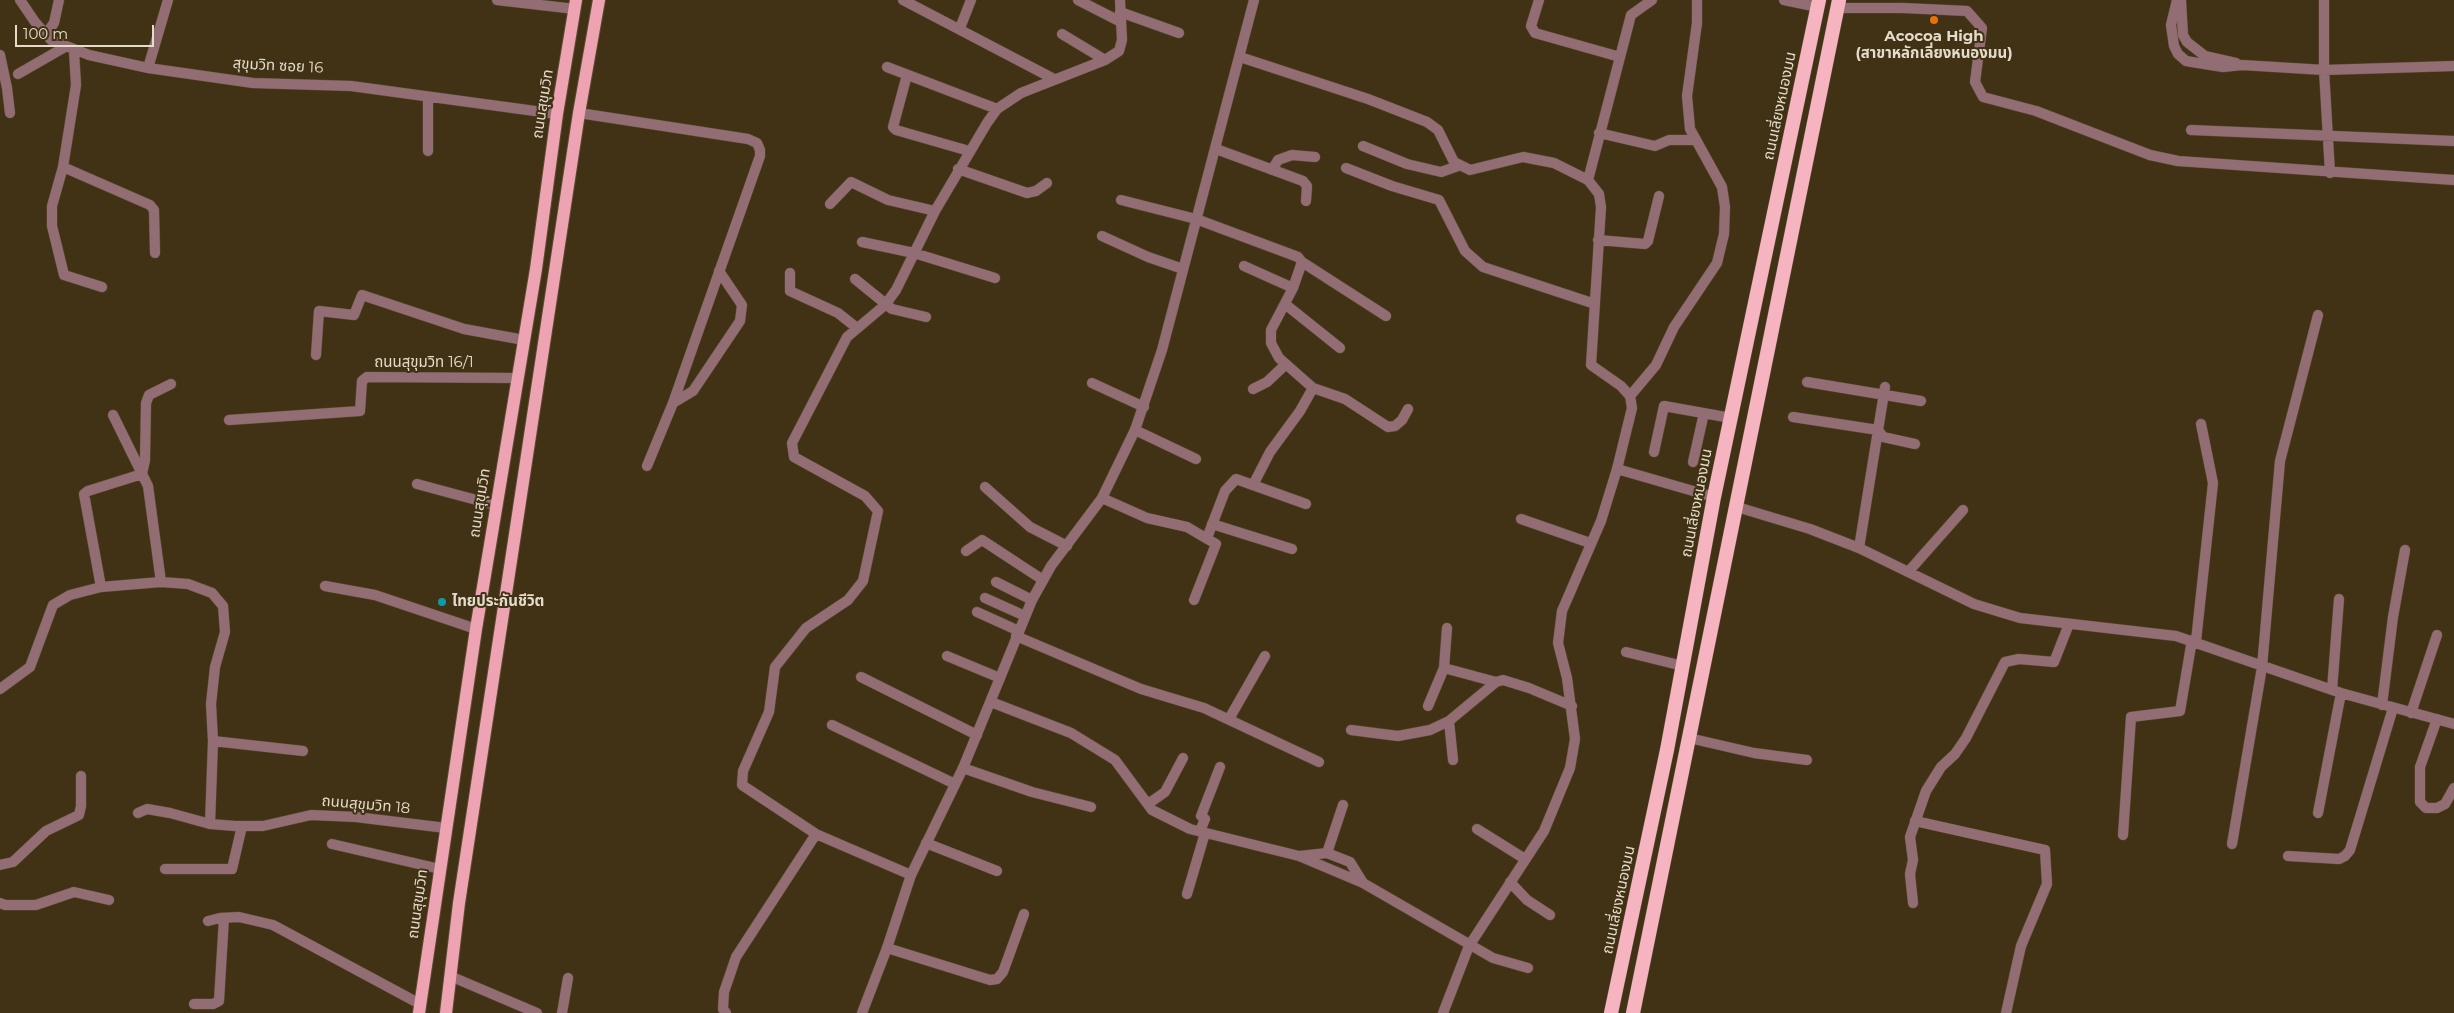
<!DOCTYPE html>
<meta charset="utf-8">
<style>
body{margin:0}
#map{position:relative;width:2454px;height:1013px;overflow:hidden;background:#413215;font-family:Montserrat,sans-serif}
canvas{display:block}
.scale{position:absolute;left:15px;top:25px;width:139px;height:22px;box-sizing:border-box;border:2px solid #e4dbca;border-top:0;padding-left:6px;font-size:15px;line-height:18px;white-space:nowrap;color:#e4dbca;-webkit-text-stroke:4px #413215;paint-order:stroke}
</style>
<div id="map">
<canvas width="2454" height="1013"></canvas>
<div class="scale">100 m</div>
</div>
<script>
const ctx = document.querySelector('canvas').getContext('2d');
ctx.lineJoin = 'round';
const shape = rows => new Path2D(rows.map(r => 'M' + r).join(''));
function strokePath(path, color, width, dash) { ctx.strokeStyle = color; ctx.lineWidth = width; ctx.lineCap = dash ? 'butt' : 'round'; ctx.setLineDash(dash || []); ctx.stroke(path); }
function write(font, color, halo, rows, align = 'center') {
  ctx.font = font + ' Montserrat,"Noto Sans Thai",sans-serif'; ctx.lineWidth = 4; ctx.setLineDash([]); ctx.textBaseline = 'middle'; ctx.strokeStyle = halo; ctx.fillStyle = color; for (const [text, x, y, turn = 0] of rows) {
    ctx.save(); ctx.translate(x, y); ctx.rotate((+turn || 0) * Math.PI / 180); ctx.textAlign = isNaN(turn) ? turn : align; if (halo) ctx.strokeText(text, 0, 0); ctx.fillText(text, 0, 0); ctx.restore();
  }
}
const minor = shape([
 [20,0,35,22,51,40,89,55,148,68,253,83,351,86,557,114],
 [497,0,575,9],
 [903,0,1054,79],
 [1078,0,1121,22],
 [1539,0,1531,26,1535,33,1620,57],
 [1784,0,1818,7],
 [2177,0,2171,25,2174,46,2178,54,2186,61,2198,63,2223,67,2242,65,2324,70,2454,66],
 [2181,0,2183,35,2187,42,2205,56,2236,63],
 [2324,0,2324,70,2330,173],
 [1838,8,1903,8,1967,11,1982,28,1975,82,1983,97,2036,111,2150,155,2178,161,2454,180],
 [1120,12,1179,33],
 [960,28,971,0],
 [46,34,54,23,59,0],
 [1062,34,1105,60],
 [74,51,76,85,63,167,52,206,52,226,64,275,102,287],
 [0,55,7,88,10,113],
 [1240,57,1368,99,1427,122,1438,130,1454,162,1470,170,1523,157,1554,163,1588,180,1599,194,1601,207,1591,365,1621,386,1630,396,1632,408,1617,469,1601,521,1562,611,1558,643,1567,678,1575,739,1570,768,1544,831,1469,946,1443,1013],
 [887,67,997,109],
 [148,68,168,0],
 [18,74,65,47],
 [907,75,893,127,896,130,969,151],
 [428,97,428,151],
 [579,113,748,139,757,143,760,150,760,156,673,403,647,466],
 [2191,130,2454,141],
 [1599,133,1655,146,1669,140,1696,140],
 [1363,146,1407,164,1441,172,1458,166],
 [1216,149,1303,181,1307,186,1306,201],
 [63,167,150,205,154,210,155,253],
 [1346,168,1392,186,1439,200,1465,251,1483,267,1595,304],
 [958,169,1027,193,1036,191,1047,183],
 [1272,170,1278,160,1292,155,1315,157],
 [1588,180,1631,15,1652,0],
 [1121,200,1196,219,1298,257,1302,262,1293,288,1271,330,1271,343,1279,358,1313,388,1300,411,1270,452,1253,485],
 [830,204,851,182,888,200,935,211],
 [1102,236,1148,257,1183,269],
 [1598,240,1645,244,1648,241,1659,196],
 [862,242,914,253,995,278],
 [1302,262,1386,316],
 [1244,266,1293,288],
 [790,273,790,291,838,313,857,328],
 [855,279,892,309,926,317],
 [1285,304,1340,348],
 [316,355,319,311,354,315,362,295,464,329,524,340],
 [1807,382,1921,401],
 [1092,383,1144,407],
 [1313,388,1345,399,1388,427,1395,426,1402,420,1408,409],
 [1253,389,1267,382,1286,364],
 [1630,396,1656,365,1674,327,1717,263,1724,234,1725,207,1722,187,1690,129,1687,96,1697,23,1697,0],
 [673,403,693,391,740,321,742,305,719,271],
 [113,415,148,486,161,582],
 [1793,417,1878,430,1883,437,1915,444],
 [229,420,360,411,362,381,367,377,517,378],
 [1135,430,1196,459],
 [1654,452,1664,406,1731,418],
 [1693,462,1704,413],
 [1617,469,1714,497],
 [417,484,495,505],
 [985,487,1030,527,1067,546],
 [1102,498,1147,518,1187,527,1216,544,1194,600],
 [1737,507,1810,529,1859,548,1974,604,2020,618,2176,636,2341,693,2454,724],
 [1521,519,1590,543],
 [1212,524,1292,549],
 [1207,538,1225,491,1236,479,1306,504],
 [1859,548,1885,387],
 [966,551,982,540,1043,580],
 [1909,571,1963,510],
 [996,582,1032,600],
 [325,586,375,595,476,629],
 [101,587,84,494,88,491,142,474,145,460,146,403,149,395,171,384],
 [985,598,1025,616],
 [977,612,1019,631],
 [1016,636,1141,689,1204,708,1319,762],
 [2196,641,2213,483,2201,424],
 [1626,652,1683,666],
 [947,656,1000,678],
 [1444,668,1496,682],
 [861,677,977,735],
 [0,689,30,667,53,605,70,595,101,587,161,582,188,584,212,593,223,606,225,632,215,667,211,704,213,741,210,824],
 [2332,690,2339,599],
 [991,702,1071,733,1115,760,1152,810,1190,829,1299,856,1363,883,1493,958,1528,968],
 [2382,705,2393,617,2405,550],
 [1428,706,1444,668,1447,628],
 [2411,713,2437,635],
 [1229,719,1265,656],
 [2437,719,2420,767,2420,802,2426,808,2437,808,2445,804,2454,788],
 [1449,721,1453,760],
 [832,725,955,784],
 [1351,730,1398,736,1430,730,1449,721,1496,682,1503,680,1529,688,1572,706],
 [1689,738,1754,753,1807,760],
 [213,741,303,751],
 [963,768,1032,792,1091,807],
 [1148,804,1165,792,1183,758],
 [138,813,147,809,170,813,210,824,235,826,263,826,311,815,356,817,446,828],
 [2318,813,2341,693],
 [1915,821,2045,850,2047,884,2021,946,2006,1013],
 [1477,829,1525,859],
 [1200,831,1205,819,1201,816,1220,767],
 [2123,835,2131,717,2180,711,2192,640],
 [926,843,997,871],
 [332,844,440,869],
 [2232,844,2262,667,2280,461,2318,315],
 [1327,853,1343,805],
 [1300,856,1327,853,1350,862,1363,883],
 [2288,856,2339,859,2345,856,2350,850,2393,708],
 [0,865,13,862,46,831,79,815,81,806,81,776],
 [165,869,232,869,242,826],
 [911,875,816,834,742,785,743,771,769,712,775,667,806,628,848,600,863,581,878,511,865,496,794,457,792,443,847,337,885,305,896,290,935,211,987,123,997,109,1021,93,1105,60,1119,51,1122,40,1120,0],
 [1510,882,1527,900,1550,915],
 [1187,894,1205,833],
 [0,903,5,905,36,905,74,892,109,900],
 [1913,903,1910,874,1913,860,1910,837,1926,791,1941,767,1955,754,1966,738,2005,662,2019,659,2054,662,2069,624],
 [208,921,220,918,239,917,273,925,420,1004],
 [887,948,990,980,997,979,1003,972,1024,914],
 [450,976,537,1013],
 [194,1004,213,1004,219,1001,224,918],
 [562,1013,568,978],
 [726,1013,723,1009,724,992,736,957,816,834]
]);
const tertiary = shape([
 [862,1013,887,948,911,875,963,768,1032,600,1051,566,1102,498,1135,430,1162,350,1254,0]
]);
const primary = shape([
 [419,1013,476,629,536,269,557,114,576,0],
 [446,1013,459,903,579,113,599,0]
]);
const trunk = shape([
 [1611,1013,1667,750,1714,497,1819,0],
 [1633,1013,1839,0]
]);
strokePath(minor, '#5b4d32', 11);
strokePath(tertiary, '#5b4d32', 11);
strokePath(primary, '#5b4d32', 14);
strokePath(trunk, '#5b4d32', 15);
strokePath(minor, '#926d74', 10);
strokePath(tertiary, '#926d74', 10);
strokePath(primary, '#eea3b2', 12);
strokePath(trunk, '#f5b4c0', 14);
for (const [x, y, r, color] of [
 [1934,20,5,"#e8710a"],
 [442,602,5,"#0f9aa8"]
]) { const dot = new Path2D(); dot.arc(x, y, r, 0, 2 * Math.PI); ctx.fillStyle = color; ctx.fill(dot); strokePath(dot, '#413215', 2); }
write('bold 15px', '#e4dbca', '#413215', [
 ["Acocoa High",1934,37],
 ["(สาขาหลักเลี่ยงหนองมน)",1934,54],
 ["ไทยประกันชีวิต",452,602,"left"]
]);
write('15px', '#e4dbca', '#413215', [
 ["สุขุมวิท ซอย 16",278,66,3],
 ["ถนนสุขุมวิท",543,104,-81],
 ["ถนนเลี่ยงหนองมน",1780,106,-78],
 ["ถนนสุขุมวิท 16/1",424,363],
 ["ถนนสุขุมวิท",480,503,-81],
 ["ถนนเลี่ยงหนองมน",1697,503,-79],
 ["ถนนสุขุมวิท 18",366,805,5],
 ["ถนนเลี่ยงหนองมน",1619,900,-78],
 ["ถนนสุขุมวิท",418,904,-82]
]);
</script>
